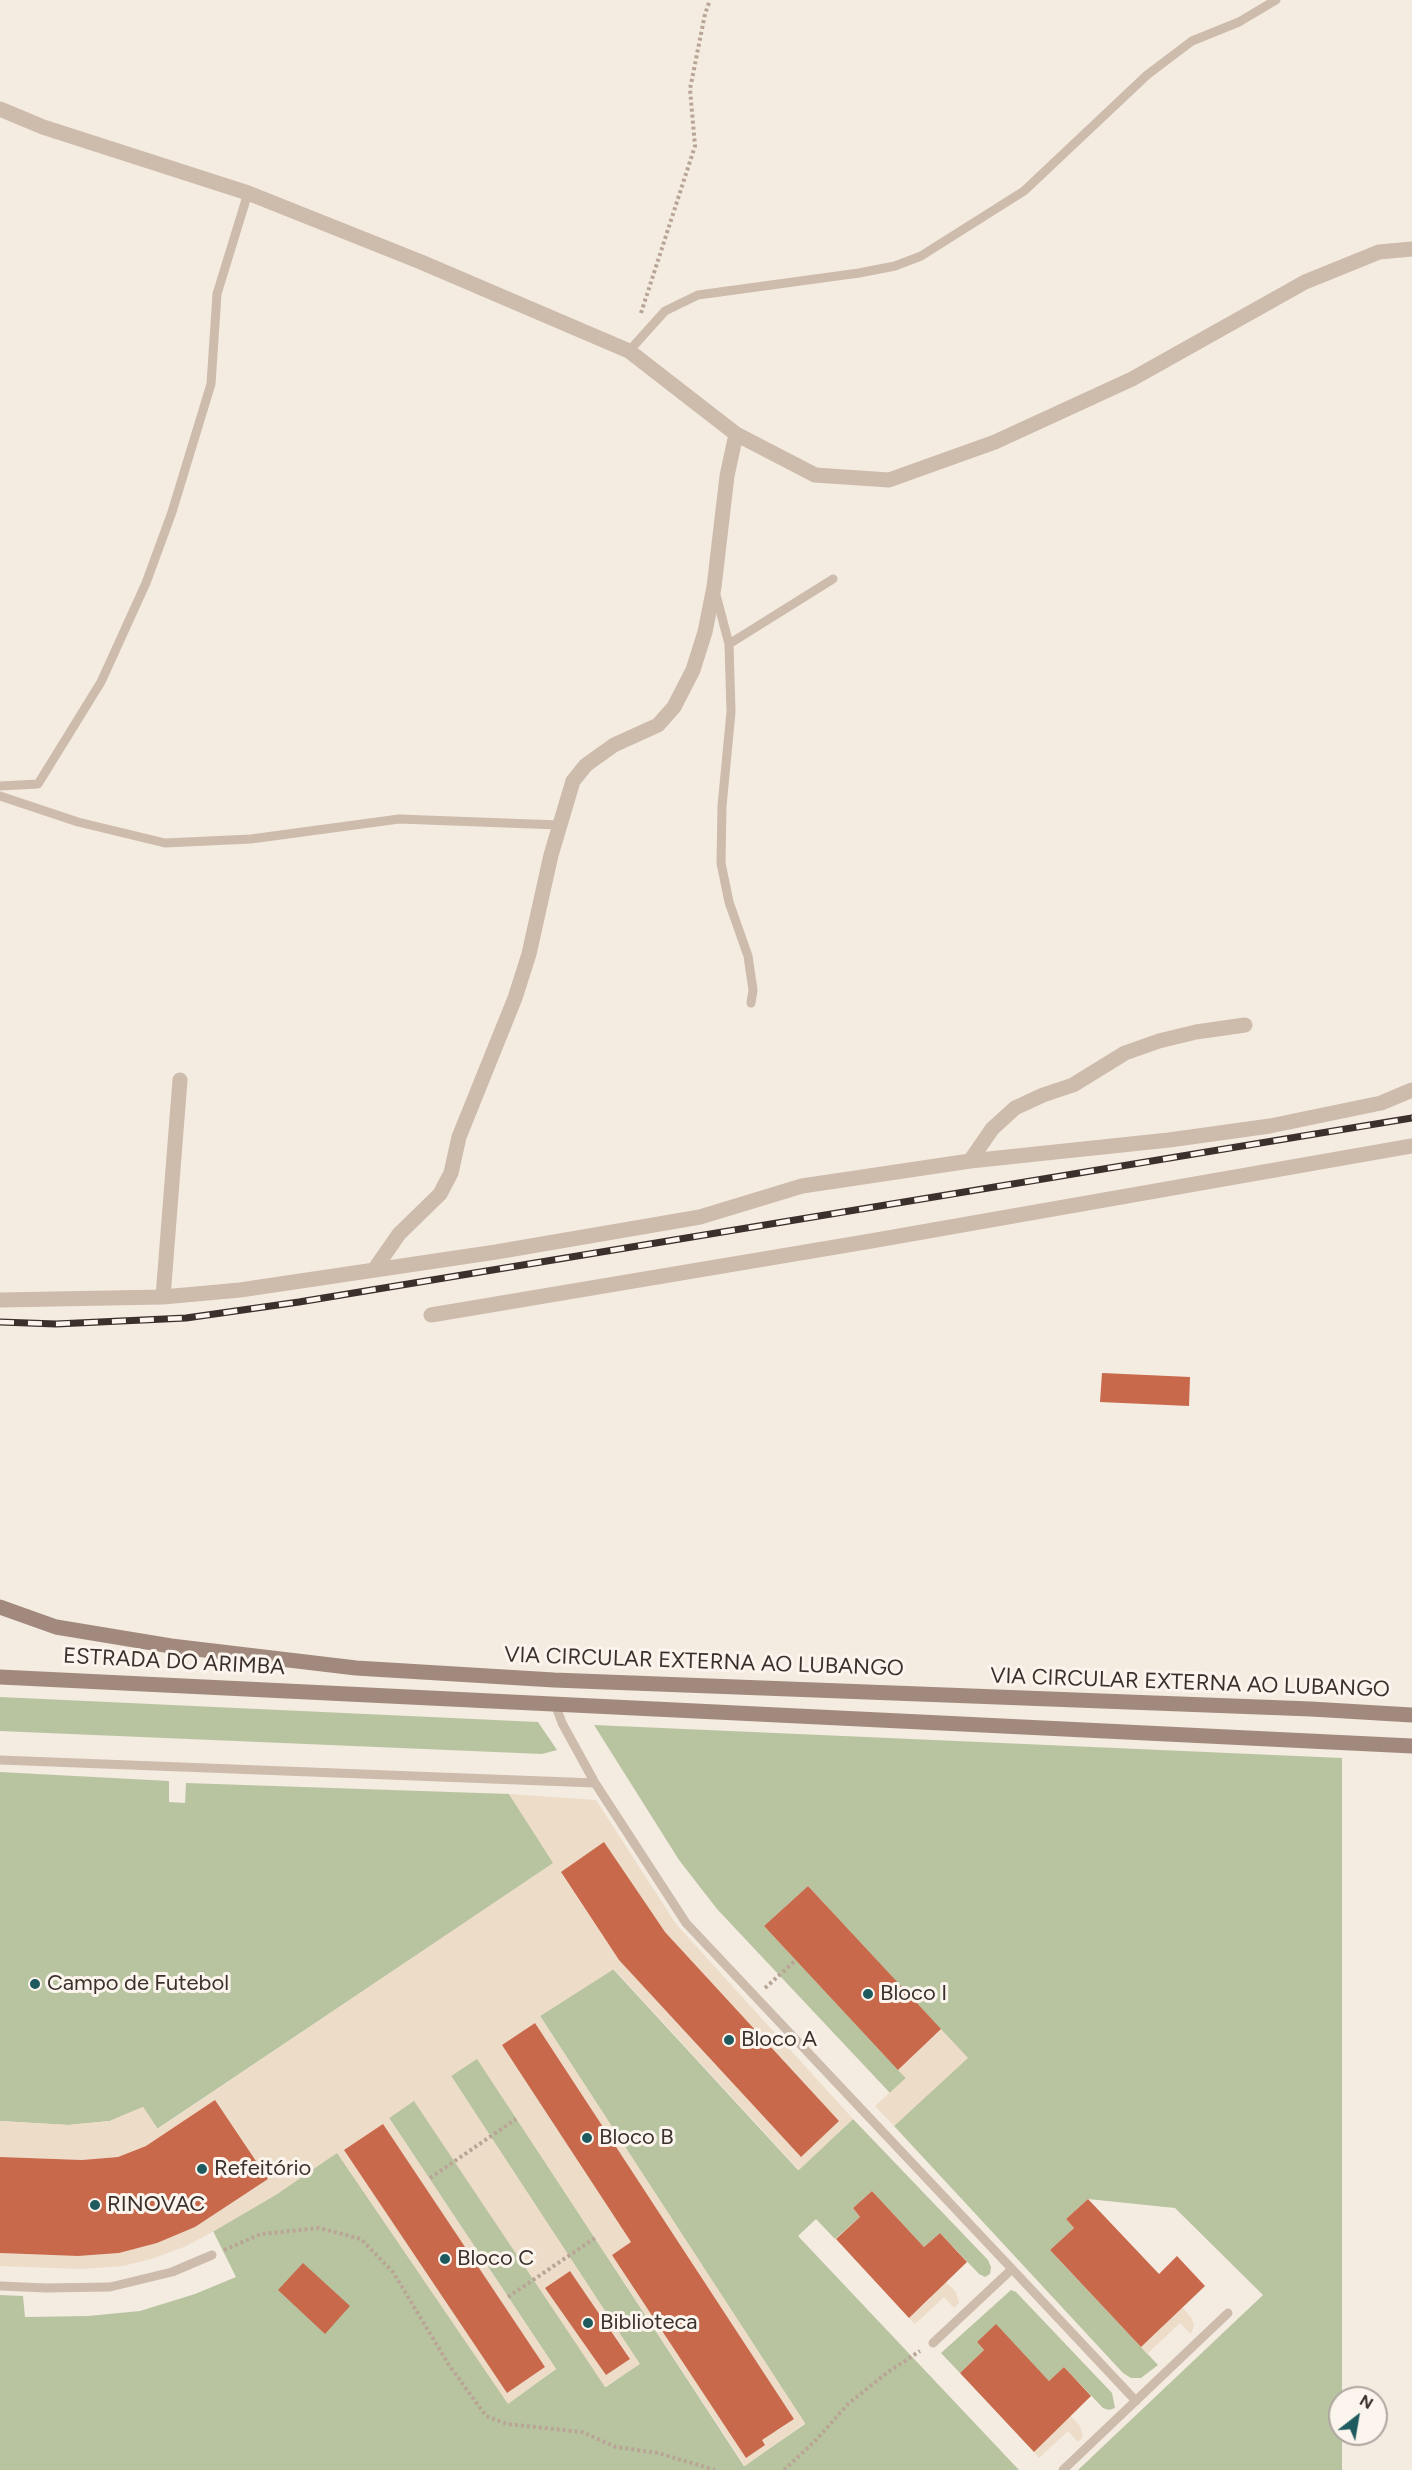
<!DOCTYPE html>
<meta charset="utf-8">
<style>
body{margin:0}
#map{position:relative;width:1412px;height:2470px;overflow:hidden;background:#f4ebe1;font-family:Figtree,sans-serif}
canvas{display:block}
.north{position:absolute;left:1328px;top:2386px;width:60px;height:60px;box-sizing:border-box;background:#fbf5ee;border:2px solid #aea6a0;border-radius:50%;rotate:31deg;font-size:16px;font-weight:700;line-height:24px;text-align:center;color:#3b302b}
.north::after{content:'';display:block;margin:auto;width:21px;height:27px;background:#1f5a5e;clip-path:polygon(50% 0,100% 100%,50% 72%,0 100%)}
</style>
<div id="map">
<canvas width="1412" height="2470"></canvas>
<div class="north">N</div>
</div>
<script>
const ctx = document.querySelector('canvas').getContext('2d');
ctx.lineJoin = 'round';
function paint(path, color) { ctx.fillStyle = color; ctx.fill(path, 'evenodd'); }
const shape = rows => new Path2D(rows.map(r => 'M' + r).join(''));
function strokePath(path, color, width, dash) { ctx.strokeStyle = color; ctx.lineWidth = width; ctx.lineCap = dash ? 'butt' : 'round'; ctx.setLineDash(dash || []); ctx.stroke(path); }
function write(font, color, halo, rows, align = 'center') {
  ctx.font = font + ' Figtree,sans-serif'; ctx.lineWidth = 6; ctx.setLineDash([]); ctx.textBaseline = 'middle'; ctx.strokeStyle = halo; ctx.fillStyle = color; for (const [text, x, y, turn = 0] of rows) {
    ctx.save(); ctx.translate(x, y); ctx.rotate((+turn || 0) * Math.PI / 180); ctx.textAlign = isNaN(turn) ? turn : align; if (halo) ctx.strokeText(text, 0, 0); ctx.fillText(text, 0, 0); ctx.restore();
  }
}
paint(shape([
 [0,1697,538,1722,557,1750,542,1754,0,1731],
 [594,1725,1342,1758,1342,2398,1340,2398,1340,2434,1342,2434,1342,2470,1078,2470,1263,2295,1175,2208,1088,2199,1066,2219,1074,2228,1050,2250,1158,2365,1141,2378,1131,2378,1123,2373,894,2126,967,2058,808,1886,764,1926,906,2078,890,2093,717,1909,679,1860],
 [0,1772,169,1781,169,1802,185,1803,186,1783,509,1794,554,1863,157,2129,143,2107,110,2121,68,2125,0,2121],
 [613,1969,798,2170,853,2119,988,2260,991,2267,990,2274,985,2277,979,2274,940,2233,924,2247,872,2191,853,2208,860,2217,835,2239,816,2219,798,2236,1019,2470,0,2470,0,2295,23,2296,25,2317,88,2316,140,2311,195,2294,236,2277,213,2231,277,2194,337,2152,508,2403,556,2369,389,2118,414,2100,606,2387,639,2364,451,2076,477,2058,744,2466,805,2424,540,2016],
 [1011,2290,1016,2292,1112,2393,1115,2408,1109,2410,1103,2408,1064,2367,1049,2381,996,2325,977,2342,984,2350,960,2373,941,2353]
]), '#b8c4a0');
paint(shape([
 [509,1794,596,1800,676,1924,853,2119,799,2170,614,1969,540,2016,805,2423,745,2466,477,2059,451,2076,640,2364,605,2387,414,2101,389,2118,556,2369,508,2404,337,2153,277,2194,216,2230,184,2247,154,2258,123,2266,82,2269,0,2266,0,2253,78,2256,119,2253,157,2243,195,2227,268,2179,146,2146,118,2157,82,2160,0,2157,0,2121,68,2125,110,2121,143,2107,158,2129,553,1863],
 [561,1873,665,1932,839,2121,800,2156,619,1960],
 [535,2023,794,2419,777,2431,756,2431,746,2458,612,2255,631,2242,502,2045],
 [383,2125,545,2367,507,2393,344,2150],
 [570,2271,630,2358,606,2375,546,2288],
 [941,2029,968,2058,894,2126,875,2106,906,2078,898,2070],
 [946,2282,956,2292,959,2303,954,2308,944,2297,915,2324,909,2318,931,2298,919,2286],
 [1164,2288,1191,2317,1194,2325,1191,2334,1180,2323,1147,2354,1141,2347,1163,2326,1145,2306],
 [1060,2405,1080,2426,1083,2437,1078,2442,1068,2431,1039,2458,1034,2452,1054,2432]
]), '#ecdcc8');
paint(shape([
 [1102,1373,1190,1377,1189,1406,1100,1402],
 [604,1842,665,1932,839,2121,801,2157,619,1960,561,1872],
 [808,1886,941,2029,898,2070,764,1926],
 [535,2023,794,2419,762,2440,765,2445,746,2458,612,2255,631,2242,502,2045],
 [215,2100,268,2179,195,2227,157,2243,119,2253,78,2256,0,2253,0,2157,82,2160,118,2157,146,2146],
 [383,2124,545,2367,507,2393,344,2150],
 [872,2191,924,2247,940,2233,967,2262,909,2318,836,2239,860,2217,853,2208],
 [1088,2199,1159,2274,1177,2256,1205,2286,1141,2347,1050,2250,1074,2228,1066,2219],
 [303,2263,350,2306,325,2334,278,2290],
 [570,2271,630,2359,606,2375,545,2288],
 [996,2324,1049,2381,1064,2367,1091,2396,1034,2452,960,2373,984,2350,977,2342]
]), '#c8694b');
strokePath(shape([
 [641,313,695,146,690,89,705,14,710,0],
 [765,1988,796,1960],
 [430,2178,516,2119],
 [224,2250,261,2234,319,2228,361,2239,393,2272,449,2365,486,2416,507,2424,582,2432,616,2447,658,2453,715,2470],
 [508,2297,595,2238],
 [784,2470,816,2440,848,2404,888,2372,920,2351]
]), '#b9a596', 4, [3, 3]);
strokePath(shape([
 [629,351,665,311,698,295,859,273,895,266,921,256,1024,191,1147,75,1192,41,1239,22,1276,0],
 [716,595,729,644,731,712,722,806,721,863,729,902,748,956,753,990,751,1003],
 [729,644,833,579],
 [0,786,38,784,101,682,146,583,172,512,211,384,217,294,248,193],
 [0,796,78,822,165,843,251,839,399,819,559,825],
 [555,1704,562,1723,595,1783,686,1923,1012,2269],
 [0,1760,595,1783],
 [0,2286,46,2288,110,2287,172,2272,212,2255],
 [933,2343,1012,2269,1136,2401],
 [1063,2470,1228,2313]
]), '#cdbbac', 9);
strokePath(shape([
 [0,109,43,127,248,193,421,262,629,351,736,434,815,475,889,480,995,442,1132,379,1305,282,1379,252,1412,249],
 [970,1161,992,1129,1015,1108,1043,1095,1073,1085,1125,1053,1159,1041,1196,1032,1245,1025],
 [374,1270,399,1234,440,1194,451,1173,459,1137,515,998,529,954,551,855,573,781,586,765,614,745,658,725,674,707,693,670,705,632,714,587,727,476,736,434],
 [163,1297,180,1080],
 [0,1300,163,1297,240,1290,496,1252,700,1217,802,1186,970,1161,1169,1140,1270,1126,1381,1103,1412,1090],
 [431,1315,871,1241,1412,1146]
]), '#cdbbac', 15);
strokePath(shape([
 [0,1607,56,1627,171,1646,356,1668,554,1680,1311,1709,1412,1715],
 [0,1677,1412,1746]
]), '#a18a7d', 15);
const rail = shape([
 [0,1322,56,1324,186,1318,299,1302,1412,1118]
]);
strokePath(rail, '#3b302b', 7);
strokePath(rail, '#fbf5ee', 4.5, [14]);
for (const [x, y, r, color] of [
 [35,1984,6,"#1f5a5e"],
 [868,1994,6,"#1f5a5e"],
 [729,2040,6,"#1f5a5e"],
 [587,2138,6,"#1f5a5e"],
 [202,2169,6,"#1f5a5e"],
 [95,2205,6,"#1f5a5e"],
 [445,2259,6,"#1f5a5e"],
 [588,2323,6,"#1f5a5e"]
]) { const dot = new Path2D(); dot.arc(x, y, r, 0, 2 * Math.PI); ctx.fillStyle = color; ctx.fill(dot); strokePath(dot, '#fbf5ee', 2); }
write('22px', '#3b302b', '#fbf5ee', [
 ["ESTRADA DO ARIMBA",174,1662,3],
 ["VIA CIRCULAR EXTERNA AO LUBANGO",704,1662,2],
 ["VIA CIRCULAR EXTERNA AO LUBANGO",1190,1683,2]
]);
write('22px', '#3b302b', '#fbf5ee', [
 ["Campo de Futebol",47,1984],
 ["Bloco I",880,1994],
 ["Bloco A",741,2040],
 ["Bloco B",599,2138],
 ["Refeitório",214,2169],
 ["RINOVAC",107,2205],
 ["Bloco C",457,2259],
 ["Biblioteca",600,2323]
], 'left');
</script>
